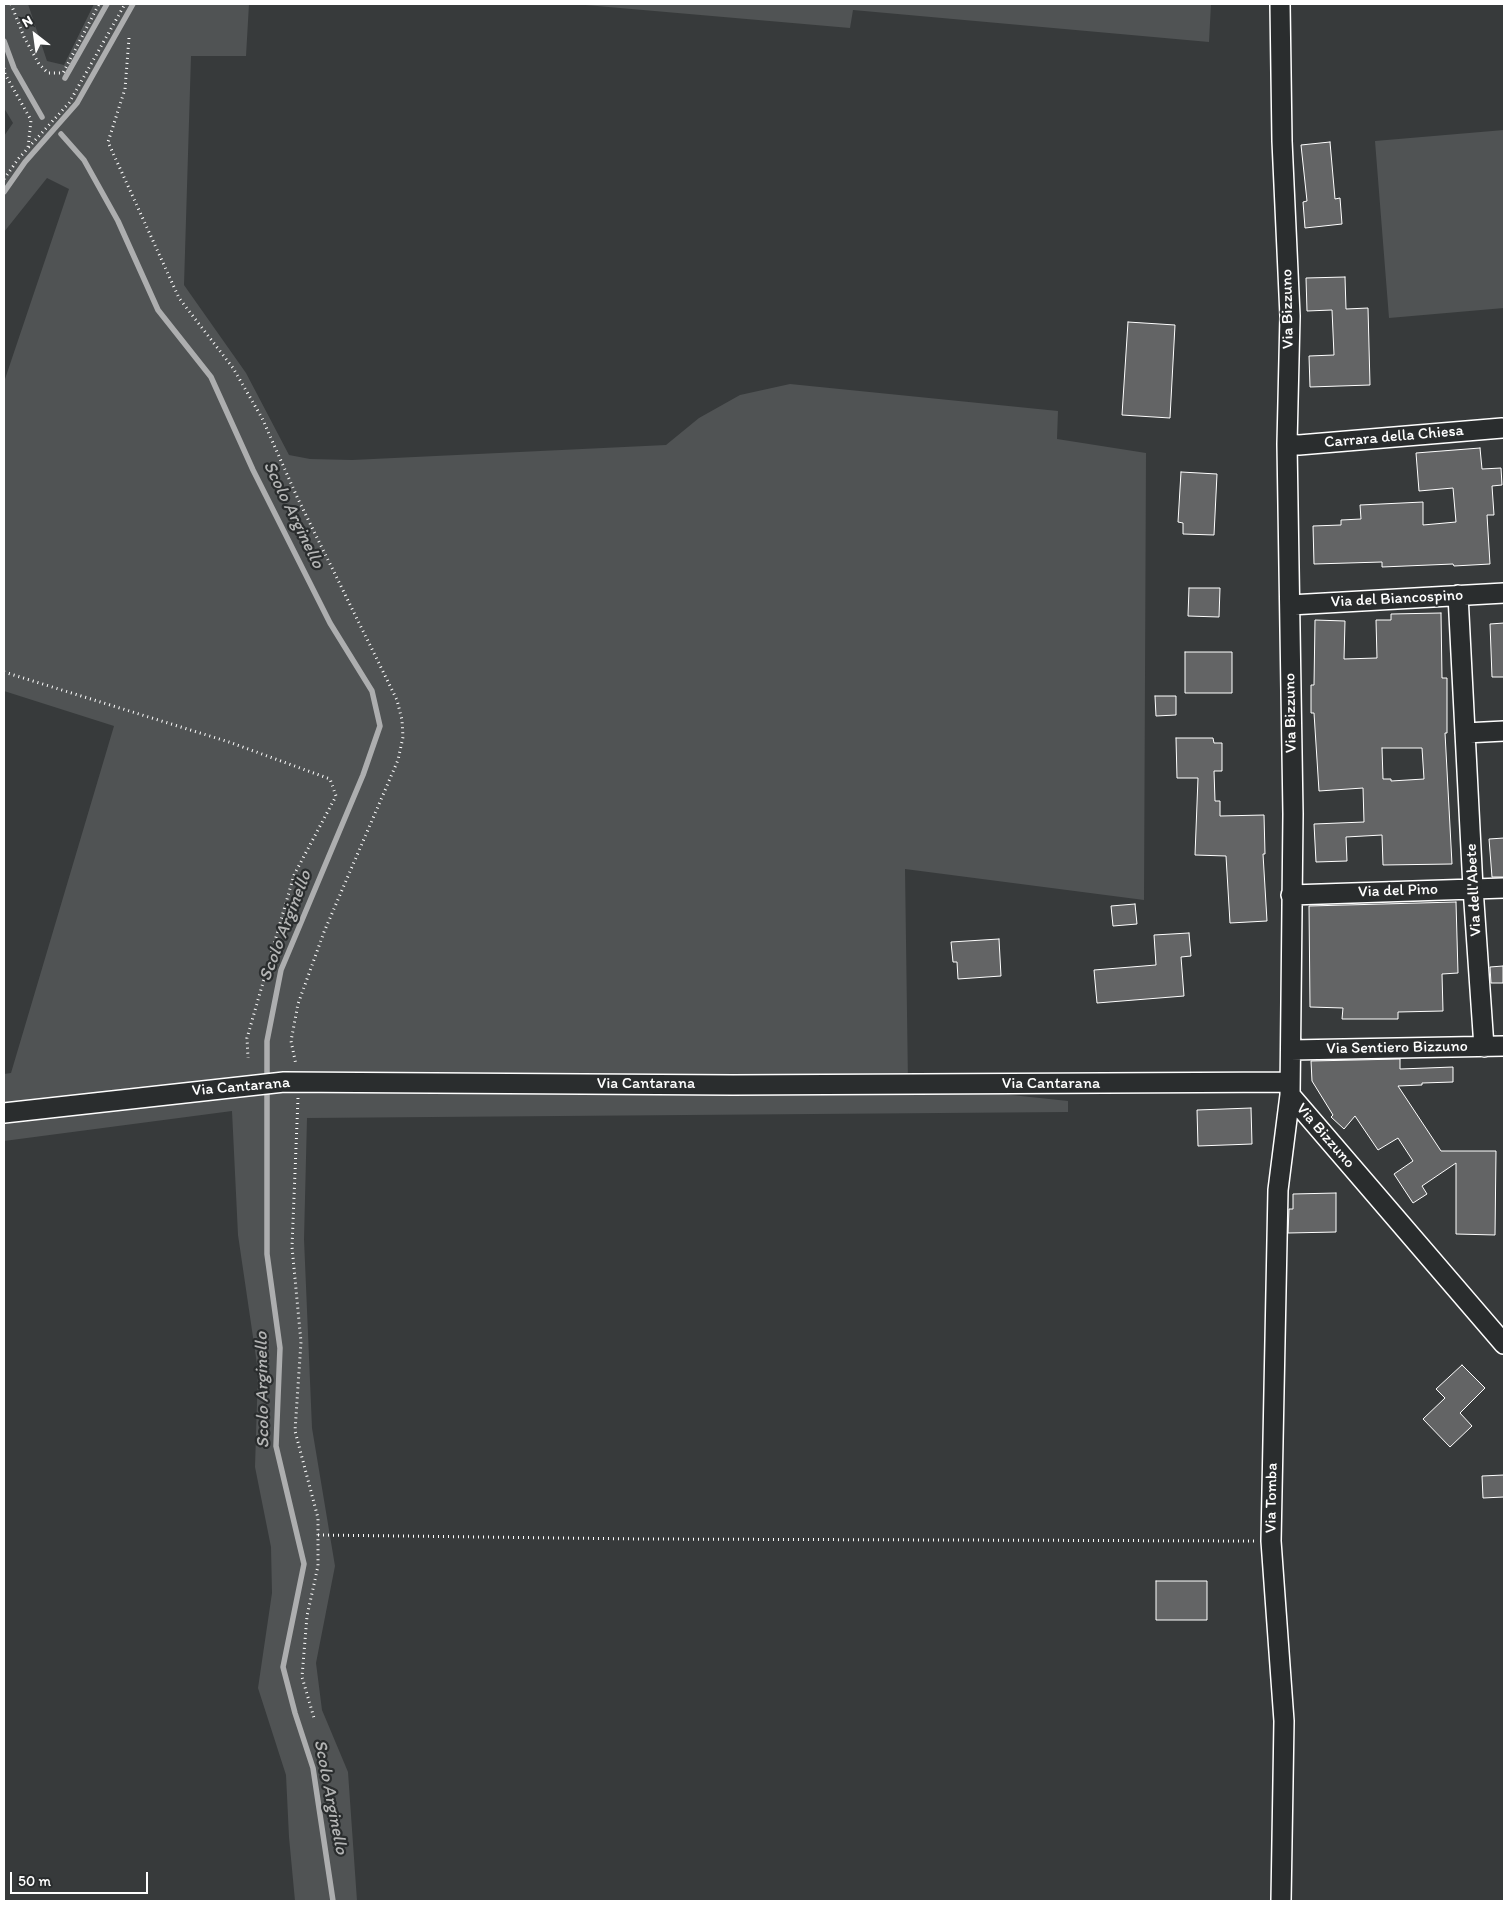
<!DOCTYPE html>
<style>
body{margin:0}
#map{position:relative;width:1508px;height:1905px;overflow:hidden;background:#373a3b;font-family:Itim,sans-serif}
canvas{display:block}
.frame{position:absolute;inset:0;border:5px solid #fff;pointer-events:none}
.north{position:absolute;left:10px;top:10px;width:50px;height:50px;-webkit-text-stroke:4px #2a2d2e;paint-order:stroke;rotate:330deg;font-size:14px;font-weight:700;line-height:20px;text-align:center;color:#fff}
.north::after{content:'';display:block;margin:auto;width:18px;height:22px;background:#fff;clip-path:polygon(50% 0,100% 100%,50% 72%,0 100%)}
.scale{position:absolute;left:10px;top:1872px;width:138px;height:22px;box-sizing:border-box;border:2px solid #fff;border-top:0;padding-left:6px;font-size:15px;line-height:18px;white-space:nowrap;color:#fff;-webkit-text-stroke:4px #2a2d2e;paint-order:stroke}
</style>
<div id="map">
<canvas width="1508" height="1905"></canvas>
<div class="frame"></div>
<div class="north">N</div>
<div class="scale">50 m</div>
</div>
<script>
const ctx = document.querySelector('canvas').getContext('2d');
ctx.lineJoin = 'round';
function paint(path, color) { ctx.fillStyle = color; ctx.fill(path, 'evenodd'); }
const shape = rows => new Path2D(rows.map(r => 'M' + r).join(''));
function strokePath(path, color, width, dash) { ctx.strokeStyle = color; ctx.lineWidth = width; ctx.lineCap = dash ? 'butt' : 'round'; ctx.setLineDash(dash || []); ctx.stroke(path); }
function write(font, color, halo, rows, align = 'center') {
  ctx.font = font + ' Itim,sans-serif'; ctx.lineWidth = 4.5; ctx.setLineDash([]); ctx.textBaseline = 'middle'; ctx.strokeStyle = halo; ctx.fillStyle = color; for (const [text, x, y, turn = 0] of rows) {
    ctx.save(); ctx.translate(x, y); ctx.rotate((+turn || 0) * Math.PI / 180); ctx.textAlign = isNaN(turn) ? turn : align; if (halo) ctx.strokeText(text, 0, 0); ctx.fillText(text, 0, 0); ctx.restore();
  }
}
paint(shape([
 [4,4,28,4,47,61,64,65,94,4,249,4,246,56,191,56,184,285,246,373,289,455,310,459,352,460,666,445,699,418,740,395,790,384,1058,411,1057,439,1146,453,1144,900,905,869,908,1084,1068,1101,1068,1112,307,1118,304,1239,312,1428,335,1566,316,1663,322,1710,348,1772,357,1901,295,1901,289,1837,286,1775,258,1688,272,1593,271,1547,255,1467,258,1371,238,1235,232,1111,4,1141,4,1074,11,1073,114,726,4,691,4,382,69,189,47,178,4,232,4,136,13,123,4,108],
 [574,4,1211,4,1209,42,853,10,850,28],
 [1504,130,1504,308,1389,318,1375,141]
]), '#505354');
strokePath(shape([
 [4,41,14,68,42,117],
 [65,78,107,4],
 [61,134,84,160,118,221,158,310,211,377,253,470,330,623,372,691,380,726,363,775,281,970,267,1041,267,1254,280,1348,276,1446,304,1564,283,1667,295,1713,313,1768,333,1901],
 [4,192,25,162,77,103,133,4]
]), '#adaeaf', 5.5);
const building = shape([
 [1330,142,1335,199,1340,198,1342,224,1305,228,1303,202,1307,201,1301,145,1330,142],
 [1345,277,1346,309,1368,308,1370,385,1310,387,1309,356,1334,355,1332,310,1307,311,1306,278,1345,277],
 [1128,322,1175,325,1170,418,1122,415,1128,322],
 [1480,448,1482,469,1501,468,1502,485,1492,486,1494,515,1487,515,1490,564,1454,566,1453,564,1382,567,1382,562,1314,564,1313,526,1341,525,1341,520,1361,519,1360,505,1423,502,1423,525,1456,522,1453,488,1419,491,1416,453,1480,448],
 [1181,472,1217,474,1214,535,1183,534,1183,523,1178,522,1181,472],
 [1189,588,1220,588,1219,617,1188,616,1189,588],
 [1441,613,1442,678,1447,678,1447,733,1445,733,1452,864,1383,865,1382,835,1346,837,1347,861,1316,862,1314,824,1364,822,1363,788,1319,791,1314,713,1311,713,1311,685,1314,685,1315,620,1345,621,1344,659,1377,658,1376,620,1391,620,1391,614,1441,613],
 [1382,748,1422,748,1424,779,1391,781,1391,779,1383,779,1382,748],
 [1504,623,1504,677,1492,677,1490,624,1504,623],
 [1185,652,1232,652,1232,693,1185,693,1185,652],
 [1155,696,1176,696,1176,715,1156,716,1155,696],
 [1176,738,1213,738,1214,743,1222,743,1222,771,1214,771,1215,801,1220,801,1220,816,1264,815,1265,854,1263,854,1267,921,1230,923,1226,856,1195,855,1198,778,1177,778,1176,738],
 [1504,838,1504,877,1492,877,1489,839,1504,838],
 [1456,902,1458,973,1442,974,1443,1011,1398,1012,1398,1019,1342,1019,1343,1008,1310,1007,1309,906,1456,902],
 [1135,904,1137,924,1113,926,1111,906,1135,904],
 [1189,933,1191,956,1181,957,1184,996,1097,1003,1094,970,1156,965,1154,935,1189,933],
 [999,939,1001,976,958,979,957,962,953,962,951,942,999,939],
 [1503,966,1503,983,1491,983,1490,967,1503,966],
 [1400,1059,1400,1069,1453,1067,1453,1082,1422,1083,1422,1085,1398,1086,1441,1151,1496,1151,1495,1235,1456,1234,1456,1163,1422,1186,1427,1194,1413,1203,1394,1174,1413,1161,1398,1138,1378,1150,1355,1116,1344,1129,1331,1117,1333,1115,1312,1081,1311,1061,1400,1059],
 [1251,1108,1252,1144,1198,1146,1197,1110,1251,1108],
 [1336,1193,1336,1232,1288,1233,1289,1209,1293,1209,1293,1194,1336,1193],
 [1462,1365,1485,1388,1460,1413,1472,1426,1450,1447,1423,1419,1445,1398,1436,1389,1462,1365],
 [1504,1475,1504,1497,1483,1498,1482,1476,1504,1475],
 [1156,1581,1207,1581,1207,1620,1156,1620,1156,1581]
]);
paint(building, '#636465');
strokePath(building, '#fff', 1);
const minor = shape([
 [1280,4,1282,141,1290,316,1287,444,1293,814,1290,1095,1278,1190,1271,1541,1284,1721,1281,1901],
 [1287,444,1299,445,1502,428],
 [1458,595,1473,888,1484,1047],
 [1290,605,1504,593],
 [1465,733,1504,731],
 [1291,895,1504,888],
 [1291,1050,1504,1046],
 [1290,1095,1504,1344],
 [4,1113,284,1082,733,1085,1290,1082]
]);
strokePath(minor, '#fff', 22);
strokePath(shape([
 [11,4,24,37,39,64,48,73,63,73,99,4],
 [129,38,125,89,108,142,179,298,233,368,262,418,298,499,397,700,402,720,403,737,398,760,324,932,298,1004,291,1041,296,1065],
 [4,68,5,74,31,120,28,148],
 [4,179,19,158,69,103,125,4],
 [4,672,229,742,330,779,336,796,294,875,247,1038,248,1058],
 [298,1098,292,1247,301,1342,295,1431,318,1518,318,1566,307,1616,302,1677,314,1718],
 [318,1535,643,1539,1255,1541]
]), '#fff', 3, [1, 4]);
strokePath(minor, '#2a2d2e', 19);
write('16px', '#fff', '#2a2d2e', [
 ["Via Bizzuno",1288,309,-91],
 ["Carrara della Chiesa",1394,437,-5],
 ["Via del Biancospino",1397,599,-3],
 ["Via Bizzuno",1291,713,-91],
 ["Via dell'Abete",1474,890,-93],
 ["Via del Pino",1398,891,-2],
 ["Via Sentiero Bizzuno",1397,1048,-1],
 ["Via Cantarana",646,1084],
 ["Via Cantarana",1051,1084],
 ["Via Cantarana",241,1087,-5],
 ["Via Bizzuno",1325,1136,49],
 ["Via Tomba",1272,1498,-89]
]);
write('italic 18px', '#b4b5b5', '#2a2d2e', [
 ["Scolo Arginello",293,515,64],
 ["Scolo Arginello",286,926,-69],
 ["Scolo Arginello",263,1390,-91],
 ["Scolo Arginello",330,1797,79]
]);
</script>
